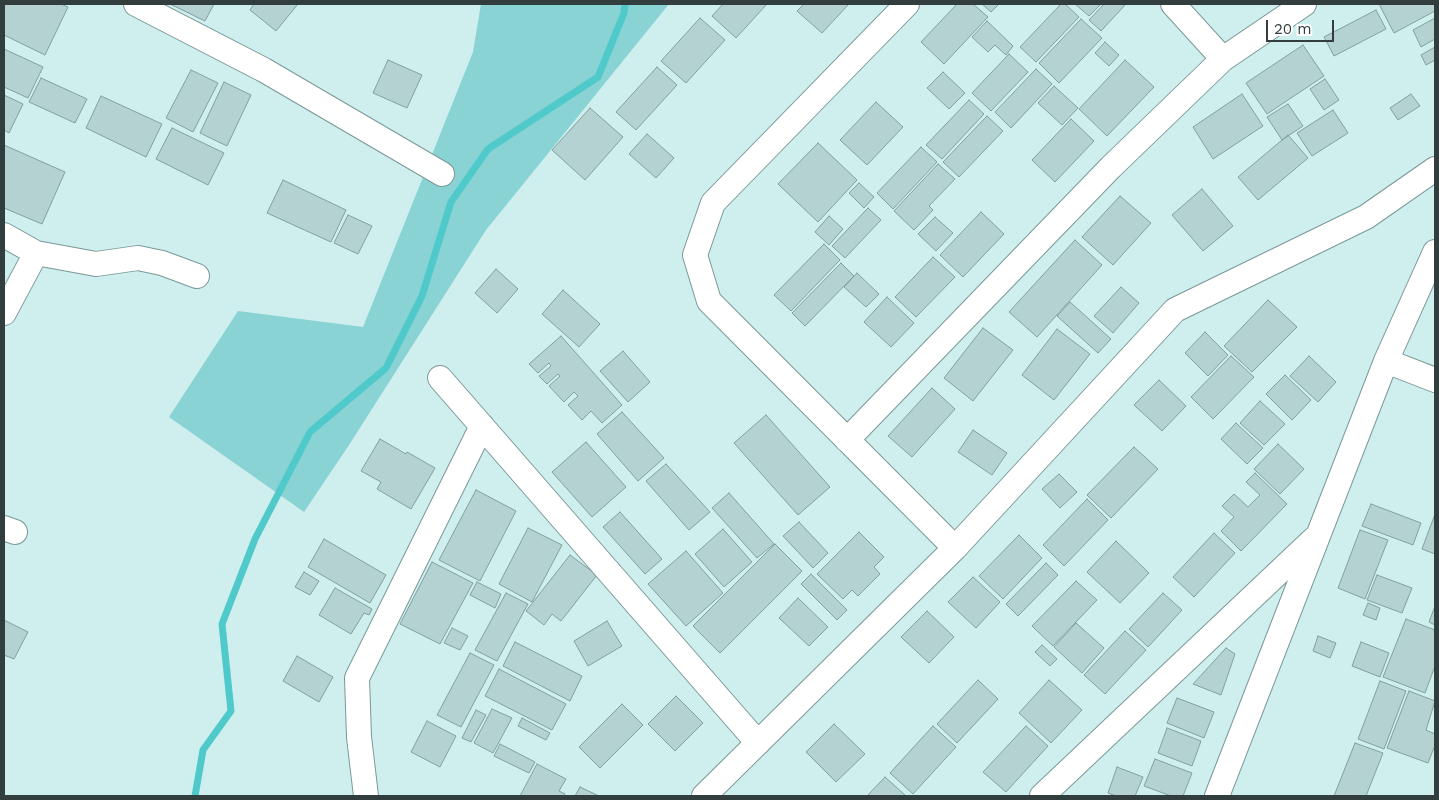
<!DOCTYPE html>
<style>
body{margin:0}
#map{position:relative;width:1439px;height:800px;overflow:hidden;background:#cfeeee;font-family:"Work Sans",sans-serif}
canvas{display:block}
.frame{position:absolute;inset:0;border:5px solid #323e3e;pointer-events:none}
.scale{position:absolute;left:1266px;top:20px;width:68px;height:22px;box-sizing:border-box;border:2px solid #323e3e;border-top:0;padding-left:6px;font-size:15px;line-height:18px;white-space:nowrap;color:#323e3e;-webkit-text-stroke:4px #fff;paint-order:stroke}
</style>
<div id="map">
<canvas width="1439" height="800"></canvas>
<div class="frame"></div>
<div class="scale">20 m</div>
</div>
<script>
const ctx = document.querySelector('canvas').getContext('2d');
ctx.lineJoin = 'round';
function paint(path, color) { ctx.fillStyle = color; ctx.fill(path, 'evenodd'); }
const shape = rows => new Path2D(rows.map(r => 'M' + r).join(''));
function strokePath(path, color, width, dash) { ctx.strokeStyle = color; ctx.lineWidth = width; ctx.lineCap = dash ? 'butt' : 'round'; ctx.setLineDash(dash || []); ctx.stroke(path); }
paint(shape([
 [481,4,669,4,486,230,349,445,304,512,169,417,238,311,363,327,473,52]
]), '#89d3d4');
strokePath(shape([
 [195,796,203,750,231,711,222,624,255,539,310,432,386,368,422,296,451,202,488,149,598,77,624,13,625,4]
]), '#4fc9ca', 7);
const building = shape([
 [4,4,61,4,68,7,45,55,4,35,4,4],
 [170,4,214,4,205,21,170,4],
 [254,4,298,4,276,31,250,10,254,4],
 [723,4,767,4,736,38,712,16,723,4],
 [804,4,849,4,822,33,797,11,804,4],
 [957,4,973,4,988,17,944,64,921,42,957,4],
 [982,4,999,4,991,12,982,4],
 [1061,4,1065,4,1079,17,1036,62,1020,47,1061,4],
 [1075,4,1101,4,1089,16,1075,4],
 [1104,4,1126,4,1101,31,1089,20,1104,4],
 [1379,4,1435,4,1435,11,1394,33,1379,4],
 [1376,10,1386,29,1334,56,1324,37,1376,10],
 [700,18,725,40,686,83,661,61,700,18],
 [1435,18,1435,39,1421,47,1413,30,1435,18],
 [1081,19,1102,38,1059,83,1039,63,1081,19],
 [987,21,1013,46,1006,55,995,45,988,52,972,37,987,21],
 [1105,42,1119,55,1109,66,1095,53,1105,42],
 [1303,45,1324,76,1267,114,1246,83,1303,45],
 [1435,47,1435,60,1426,65,1421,55,1435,47],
 [4,49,43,67,28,98,4,87,4,49],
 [1009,54,1028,72,991,111,972,93,1009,54],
 [388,60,422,75,407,108,373,93,388,60],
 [1125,60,1154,87,1107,136,1079,109,1125,60],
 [657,67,677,85,636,130,616,112,657,67],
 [1036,69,1052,84,1011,128,995,112,1036,69],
 [191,70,218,83,193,132,166,118,191,70],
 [943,72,965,93,949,109,927,88,943,72],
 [41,78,87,99,75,123,29,102,41,78],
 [1325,79,1339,100,1324,110,1310,89,1325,79],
 [224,82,251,95,227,146,200,133,224,82],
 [1054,86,1078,108,1062,125,1038,103,1054,86],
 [1242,94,1263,126,1213,159,1193,127,1242,94],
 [1411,94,1420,106,1398,120,1390,108,1411,94],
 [4,95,23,104,9,133,4,130,4,95],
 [101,96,162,124,146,157,86,128,101,96],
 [969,100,984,114,942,159,926,145,969,100],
 [876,102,903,127,867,165,840,140,876,102],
 [1288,104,1303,126,1282,140,1267,117,1288,104],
 [590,108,623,137,585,180,552,150,590,108],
 [1333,110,1348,133,1312,156,1297,133,1333,110],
 [987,116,1003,131,959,177,943,162,987,116],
 [1071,119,1094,141,1055,182,1032,160,1071,119],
 [172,128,224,153,208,185,156,159,172,128],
 [647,134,674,158,656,178,629,154,647,134],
 [1288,135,1308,158,1258,200,1238,177,1288,135],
 [818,143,857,180,818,222,778,184,818,143],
 [4,145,65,172,42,224,4,208,4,145],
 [921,147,937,162,893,209,877,193,921,147],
 [938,164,955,179,929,206,933,210,914,230,894,211,938,164],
 [283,180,346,210,331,242,267,213,283,180],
 [859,183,874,197,864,208,849,193,859,183],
 [1202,189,1233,226,1203,251,1172,215,1202,189],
 [1120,196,1151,223,1113,265,1082,237,1120,196],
 [868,208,881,220,845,258,832,246,868,208],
 [981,212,1004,234,963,277,940,255,981,212],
 [348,215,372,226,358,254,334,243,348,215],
 [829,216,843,229,829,245,815,232,829,216],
 [935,217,953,233,936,251,918,234,935,217],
 [1075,240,1102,265,1037,337,1009,312,1075,240],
 [824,244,840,260,791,311,774,295,824,244],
 [933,257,955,277,916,317,895,297,933,257],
 [841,263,854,276,805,326,792,313,841,263],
 [496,269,518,289,497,313,475,293,496,269],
 [857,273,879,294,866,307,844,287,857,273],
 [1121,287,1139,303,1113,333,1094,316,1121,287],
 [563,290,600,324,579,347,542,314,563,290],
 [887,297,914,323,891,347,864,322,887,297],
 [1268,300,1297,327,1252,372,1224,346,1268,300],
 [1070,302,1111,339,1098,353,1057,316,1070,302],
 [983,328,1013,350,973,401,944,378,983,328],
 [1057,329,1090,354,1054,400,1022,375,1057,329],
 [1205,332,1228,355,1208,376,1185,353,1205,332],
 [561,336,622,405,602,423,591,411,582,420,568,405,578,396,574,392,564,402,549,386,560,376,558,374,547,384,539,376,551,366,549,363,538,373,529,364,561,336],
 [623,351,650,382,628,402,600,371,623,351],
 [1231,356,1254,377,1213,419,1191,397,1231,356],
 [1309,356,1336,382,1318,402,1290,376,1309,356],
 [1285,375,1311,400,1292,420,1266,394,1285,375],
 [1159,380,1186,406,1162,431,1134,405,1159,380],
 [932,388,955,409,912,457,888,436,932,388],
 [1260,401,1285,424,1264,445,1240,423,1260,401],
 [622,412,664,458,638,481,597,434,622,412],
 [766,415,830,487,798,515,734,443,766,415],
 [1236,423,1263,448,1247,464,1221,439,1236,423],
 [973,430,1007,453,992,475,958,452,973,430],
 [380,439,406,454,407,452,435,468,411,509,377,489,381,482,361,471,380,439],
 [586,442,626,487,592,517,552,472,586,442],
 [1278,444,1304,469,1280,494,1254,469,1278,444],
 [1134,447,1158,469,1111,518,1087,495,1134,447],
 [666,464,710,512,689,530,646,481,666,464],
 [1255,473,1287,504,1241,551,1221,531,1234,517,1222,506,1234,494,1248,507,1260,495,1246,482,1255,473],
 [1059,474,1077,492,1060,508,1042,489,1059,474],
 [476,490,516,511,480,581,439,560,476,490],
 [729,493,774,544,757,558,712,508,729,493],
 [1087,499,1108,520,1064,566,1043,545,1087,499],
 [1371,504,1421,523,1413,545,1362,526,1371,504],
 [620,512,662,559,645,574,603,527,620,512],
 [1435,514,1435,554,1422,549,1435,514],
 [799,522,828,553,813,568,783,536,799,522],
 [528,528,562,545,532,602,499,584,528,528],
 [723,529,752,562,724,587,695,554,723,529],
 [1360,530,1388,540,1365,599,1338,588,1360,530],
 [859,532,884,557,874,567,880,574,858,596,852,590,843,599,817,574,859,532],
 [1214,533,1235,553,1194,597,1173,577,1214,533],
 [1019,535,1042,558,1003,599,979,576,1019,535],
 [324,539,386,575,370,603,308,567,324,539],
 [1116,541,1149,573,1120,603,1087,572,1116,541],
 [775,544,802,571,720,653,693,626,775,544],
 [686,551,723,593,686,626,648,584,686,551],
 [570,555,597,575,561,621,552,614,544,625,526,611,570,555],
 [432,562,473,583,440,644,400,624,432,562],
 [1046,563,1058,575,1018,616,1006,604,1046,563],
 [304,572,319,581,310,595,295,587,304,572],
 [811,574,847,610,837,620,801,584,811,574],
 [1377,575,1412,588,1402,613,1367,600,1377,575],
 [973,577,1000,602,976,628,948,602,973,577],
 [1076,581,1097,600,1053,646,1032,626,1076,581],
 [477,582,501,594,495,608,470,595,477,582],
 [335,588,372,609,369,615,364,613,351,634,319,615,335,588],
 [506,593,528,604,497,661,475,650,506,593],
 [1163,593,1182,610,1148,647,1129,629,1163,593],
 [798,598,828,627,809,646,779,618,798,598],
 [1368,603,1380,608,1376,620,1363,615,1368,603],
 [1435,606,1435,625,1429,622,1435,606],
 [927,611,954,637,929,663,901,637,927,611],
 [1406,619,1435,630,1435,666,1425,693,1383,677,1406,619],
 [4,620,28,632,14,659,4,655,4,620],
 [607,621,622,646,588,666,574,641,607,621],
 [1076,623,1104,648,1082,673,1054,647,1076,623],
 [452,628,468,636,460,650,444,643,452,628],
 [1125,631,1146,650,1105,694,1084,675,1125,631],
 [1318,636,1336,643,1330,658,1313,651,1318,636],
 [515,642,582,676,570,701,503,666,515,642],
 [1361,642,1389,653,1380,677,1352,666,1361,642],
 [1042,645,1057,659,1050,666,1035,652,1042,645],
 [1226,648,1235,654,1221,695,1193,684,1226,648],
 [470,653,494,665,461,727,437,715,470,653],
 [297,656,333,677,319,702,283,681,297,656],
 [499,669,566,704,552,730,485,696,499,669],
 [978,680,998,699,957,743,937,724,978,680],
 [1049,680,1082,710,1051,743,1019,713,1049,680],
 [1380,681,1406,691,1384,749,1358,739,1380,681],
 [1409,691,1435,701,1426,730,1435,734,1435,745,1428,763,1387,748,1409,691],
 [676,696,703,723,675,751,648,724,676,696],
 [1177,698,1214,712,1204,738,1167,723,1177,698],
 [622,704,643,725,600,768,579,747,622,704],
 [492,709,512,718,493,753,474,743,492,709],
 [476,710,486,715,471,742,462,738,476,710],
 [522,718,550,733,546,740,518,726,522,718],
 [427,721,456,736,440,767,411,752,427,721],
 [834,724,865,754,836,782,806,752,834,724],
 [933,726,956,747,913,794,890,773,933,726],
 [1026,726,1048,746,1006,792,983,772,1026,726],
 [1167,728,1201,741,1192,766,1158,753,1167,728],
 [1355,743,1383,753,1366,796,1334,796,1355,743],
 [500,744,535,762,529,773,494,756,500,744],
 [1155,759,1192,773,1183,796,1171,796,1144,786,1155,759],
 [537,764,566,779,559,791,565,794,564,796,520,796,537,764],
 [1117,767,1143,777,1135,796,1116,796,1108,793,1117,767],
 [885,777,906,796,867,796,885,777],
 [580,787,599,796,575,796,580,787]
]);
paint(building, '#b4d2d2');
strokePath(building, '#829f9f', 1);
const minor = shape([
 [136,4,264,70,442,174],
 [907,4,713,203,695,255,709,301,955,548],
 [1173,4,1223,59],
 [4,235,36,253,96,264,138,258,162,263,197,276],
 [4,313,36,253],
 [1386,361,1435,380],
 [440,378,758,743],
 [847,440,1111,167,1223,59,1304,4],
 [4,528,15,532],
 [366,796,359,737,357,678,482,426],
 [704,796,955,548,1175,310,1366,217,1435,169],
 [1042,796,1314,539],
 [1217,796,1386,361,1435,252]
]);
strokePath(minor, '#7b9898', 26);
strokePath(minor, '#fff', 24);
</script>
